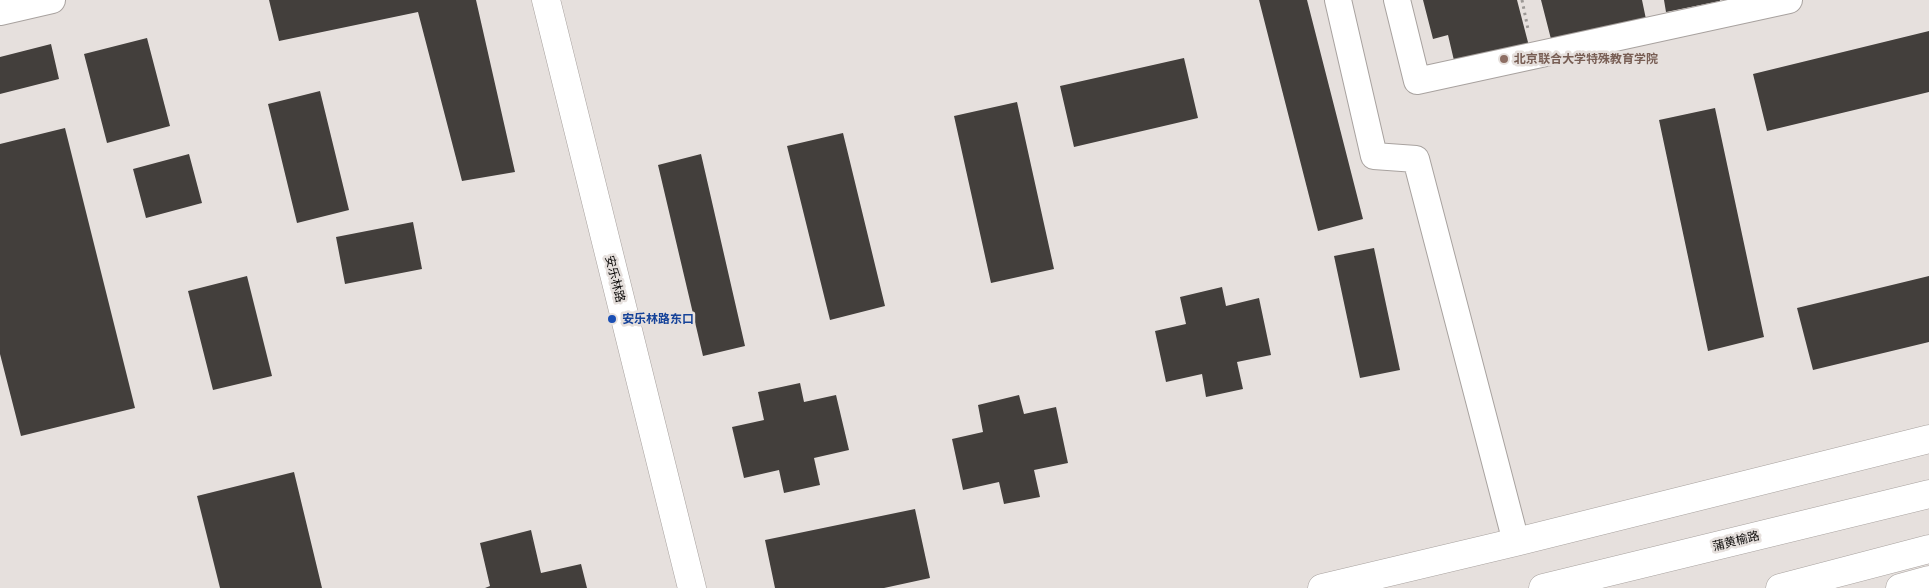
<!DOCTYPE html>
<meta charset="utf-8">
<style>
body{margin:0}
canvas{display:block;background:#e6e0dd}
</style>
<canvas width="1929" height="588"></canvas>
<script>
const ctx = document.querySelector('canvas').getContext('2d');
ctx.lineJoin = 'round';
function paint(path, color) { ctx.fillStyle = color; ctx.fill(path, 'evenodd'); }
const shape = rows => new Path2D(rows.map(r => 'M' + r).join(''));
function strokePath(path, color, width, dash) { ctx.strokeStyle = color; ctx.lineWidth = width; ctx.lineCap = dash ? 'butt' : 'round'; ctx.setLineDash(dash || []); ctx.stroke(path); }
function write(font, color, halo, rows, align = 'center') {
  ctx.font = font + ' Commissioner,"Noto Sans SC",sans-serif'; ctx.lineWidth = 5; ctx.setLineDash([]); ctx.textBaseline = 'middle'; ctx.strokeStyle = halo; ctx.fillStyle = color; for (const [text, x, y, turn = 0] of rows) {
    ctx.save(); ctx.translate(x, y); ctx.rotate((+turn || 0) * Math.PI / 180); ctx.textAlign = isNaN(turn) ? turn : align; if (halo) ctx.strokeText(text, 0, 0); ctx.fillText(text, 0, 0); ctx.restore();
  }
}
paint(shape([
 [269,0,476,0,515,172,462,181,418,12,279,41],
 [1259,0,1307,0,1363,219,1318,231],
 [1423,0,1517,0,1530,50,1456,69,1448,35,1433,39],
 [1541,0,1642,0,1647,24,1552,43],
 [1664,0,1720,0,1720,1,1666,12],
 [1929,31,1929,92,1767,131,1753,74],
 [147,38,170,126,107,143,84,54],
 [51,44,59,79,0,94,0,57],
 [1184,58,1198,118,1074,147,1060,86],
 [320,91,349,210,297,223,268,104],
 [1017,102,1054,269,991,283,954,116],
 [1715,108,1764,337,1708,351,1659,120],
 [65,128,135,408,21,436,0,354,0,144],
 [843,133,885,306,830,320,787,146],
 [189,154,202,203,146,218,133,169],
 [701,154,745,346,703,356,658,165],
 [413,222,422,269,345,284,336,237],
 [1374,248,1400,370,1360,378,1334,256],
 [247,276,272,376,213,390,188,291],
 [1929,276,1929,342,1813,370,1797,308],
 [1222,287,1226,306,1259,298,1271,355,1237,362,1243,389,1206,397,1202,374,1166,382,1155,331,1186,324,1180,297],
 [800,383,804,402,836,395,849,450,814,458,820,485,784,493,779,470,744,478,732,427,764,420,758,392],
 [1019,395,1024,414,1056,407,1068,463,1034,470,1040,497,1004,504,999,482,963,490,952,439,983,432,978,405],
 [294,472,322,588,220,588,197,496],
 [915,509,930,578,884,588,775,588,765,540],
 [531,530,541,573,581,564,587,588,485,588,490,586,480,543]
]), '#433f3c');
const street = shape([
 [1338,0,1374,156,1416,159,1516,542],
 [1397,0,1417,81,1789,0],
 [0,12,52,0]
]);
const secondary = shape([
 [546,0,692,588],
 [1322,588,1516,542,1929,439],
 [1900,588,1929,580]
]);
const primary = shape([
 [1543,588,1929,494],
 [1780,588,1929,549]
]);
strokePath(street, '#a8a29f', 28);
strokePath(secondary, '#a8a29f', 29);
strokePath(primary, '#a8a29f', 29);
strokePath(shape([
 [1522,0,1528,29]
]), '#9c9895', 3, [2.5, 4]);
strokePath(street, '#fff', 26);
strokePath(secondary, '#fff', 28);
strokePath(primary, '#fff', 28);
for (const [x, y, r, color] of [
 [1504,59,5,"#8d6e63"],
 [612,319,5,"#1a4fb4"]
]) { const dot = new Path2D(); dot.arc(x, y, r, 0, 2 * Math.PI); ctx.fillStyle = color; ctx.fill(dot); strokePath(dot, '#e6e0dd', 2); }
write('bold 12px', '#785e54', '#e6e0dd', [
 ["北京联合大学特殊教育学院",1514,59]
], 'left');
write('12px', '#0f0d0c', '#e6e0dd', [
 ["安乐林路",615,279,76],
 ["蒲黄榆路",1736,541,-14]
]);
write('bold 12px', '#164399', '#e6e0dd', [
 ["安乐林路东口",622,319]
], 'left');
</script>
